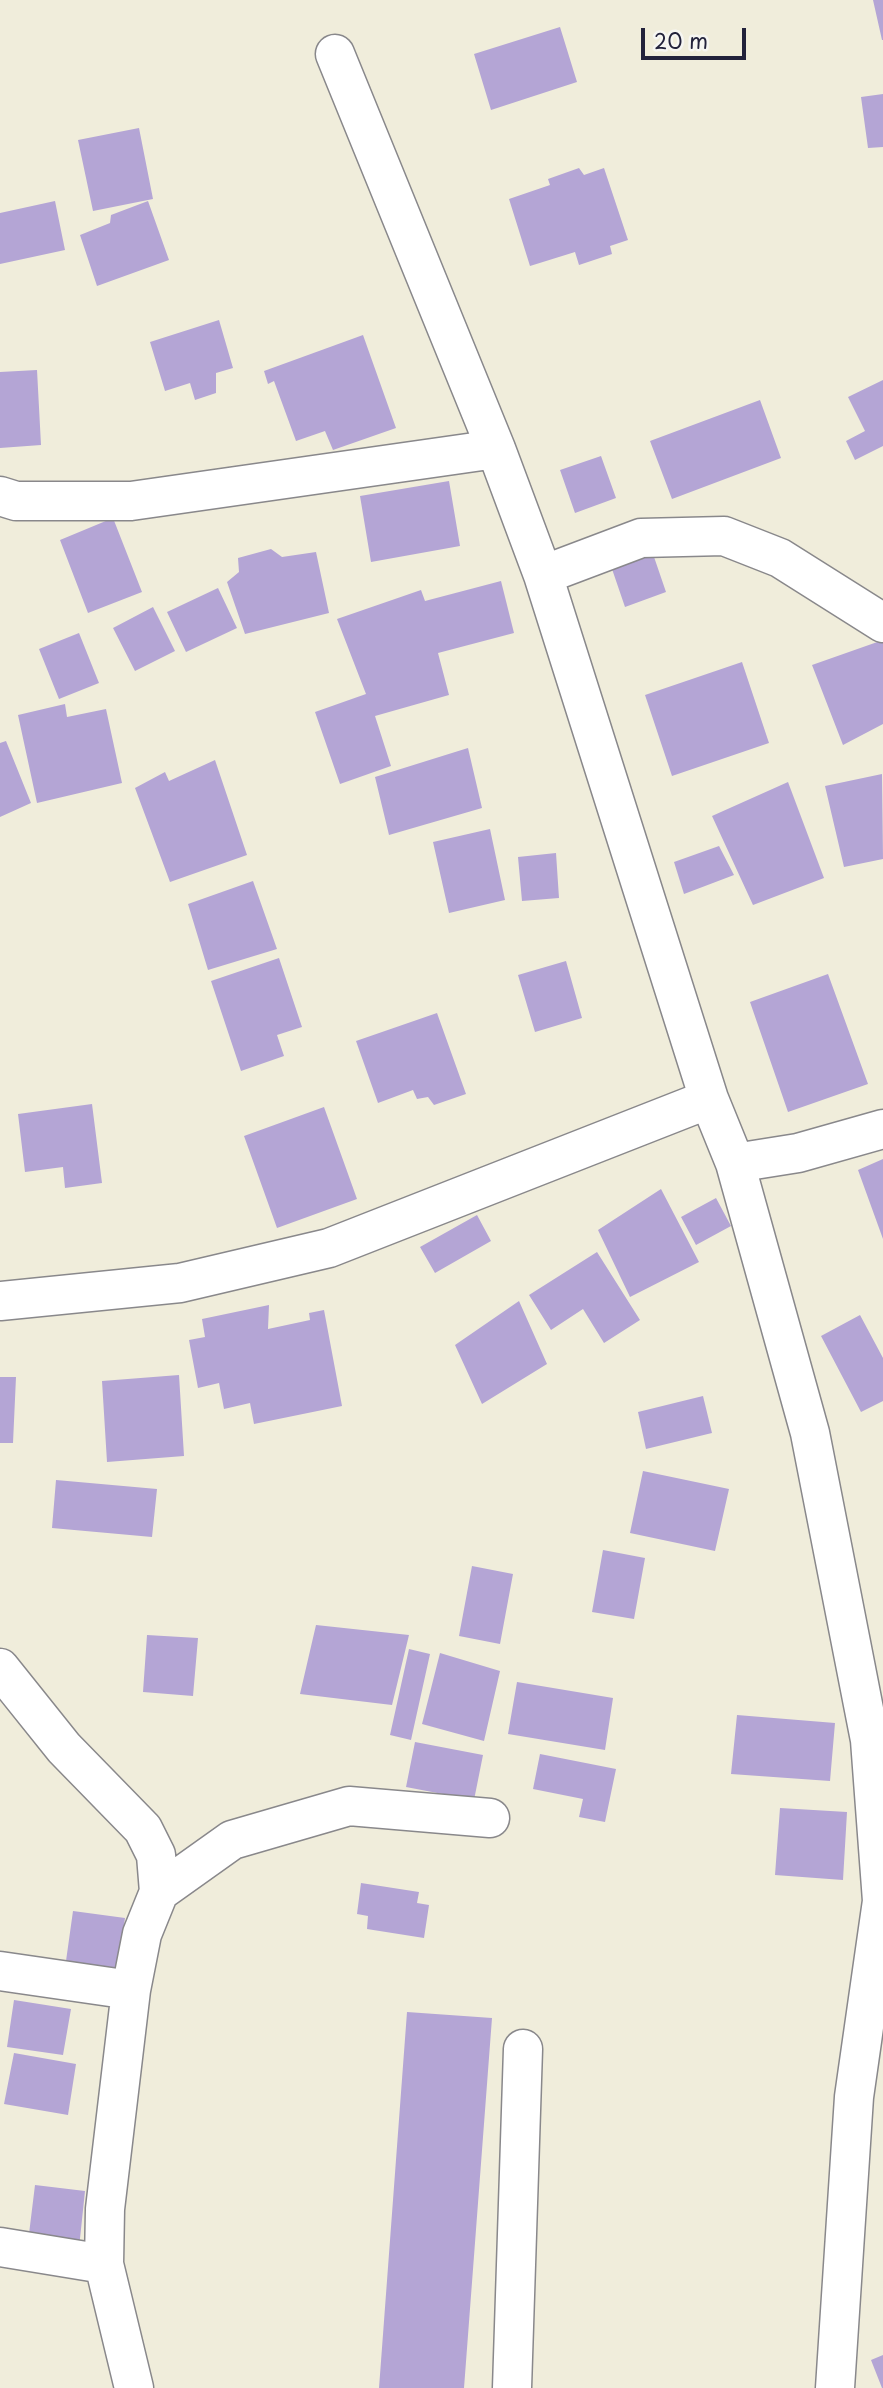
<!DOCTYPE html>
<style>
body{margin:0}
#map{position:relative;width:883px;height:2388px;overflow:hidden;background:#f0eddb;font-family:"Playpen Sans",sans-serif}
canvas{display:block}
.scale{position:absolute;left:641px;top:28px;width:105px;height:32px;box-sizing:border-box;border:4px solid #22223b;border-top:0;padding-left:9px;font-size:21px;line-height:24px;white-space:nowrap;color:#22223b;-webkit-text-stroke:5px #f6f6f2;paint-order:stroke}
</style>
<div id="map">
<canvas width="883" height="2388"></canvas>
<div class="scale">20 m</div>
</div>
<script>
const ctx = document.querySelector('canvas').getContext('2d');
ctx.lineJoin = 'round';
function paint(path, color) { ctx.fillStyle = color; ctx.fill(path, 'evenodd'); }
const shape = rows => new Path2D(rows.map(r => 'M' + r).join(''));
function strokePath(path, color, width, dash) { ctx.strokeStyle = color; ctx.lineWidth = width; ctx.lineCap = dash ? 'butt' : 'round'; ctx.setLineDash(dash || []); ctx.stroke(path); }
paint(shape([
 [873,0,883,0,883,40,882,40],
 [560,27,577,82,491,110,474,54],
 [883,94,883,147,868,148,861,97],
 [139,128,153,199,93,211,78,140],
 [579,168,584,175,604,168,628,240,610,246,612,254,579,265,575,252,530,266,509,199,550,185,548,179],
 [55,201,65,250,0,264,0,213],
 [148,201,169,260,97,286,80,235,110,223,111,215],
 [219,320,233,368,216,373,216,393,195,400,190,383,165,391,150,342],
 [363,335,396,428,333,450,325,431,296,441,274,381,268,384,264,371],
 [37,370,41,445,0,448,0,372],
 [883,380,883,446,855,460,846,441,865,431,848,397],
 [760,400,781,458,672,499,650,441],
 [601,456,616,498,575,513,560,470],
 [449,481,460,546,371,562,360,496],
 [113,518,142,592,88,613,60,540],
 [271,549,282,557,316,552,329,613,245,634,227,582,239,572,238,558],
 [653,554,666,592,625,607,612,569],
 [501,581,514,633,438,653,449,695,375,716,391,766,340,784,315,712,366,694,337,619,421,590,425,601],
 [218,588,237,628,186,652,167,612],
 [153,607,175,651,135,671,113,628],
 [79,633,99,683,59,699,39,649],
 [883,640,883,724,843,745,812,665],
 [742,662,769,743,672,776,645,695],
 [65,704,67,717,106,709,122,783,37,803,18,715],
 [6,741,31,803,0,817,0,743],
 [468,748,482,808,389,835,375,777],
 [215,760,247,855,170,882,135,788,165,772,169,781],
 [882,774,883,859,844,867,825,786],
 [788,782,824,878,753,905,712,816],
 [490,829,505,900,449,913,433,842],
 [719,846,734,875,684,894,674,862],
 [556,853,559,898,522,901,518,857],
 [253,881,277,949,208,970,188,904],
 [279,958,302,1027,277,1035,284,1056,241,1071,211,981],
 [566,961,582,1018,535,1032,518,975],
 [828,974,868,1084,788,1112,750,1002],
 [437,1013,466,1094,434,1105,428,1097,417,1099,413,1090,378,1103,356,1041],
 [92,1104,102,1183,65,1188,63,1167,25,1172,18,1114],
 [324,1107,357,1199,277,1228,244,1136],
 [883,1159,883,1239,858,1170],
 [661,1189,699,1262,630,1297,598,1230],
 [716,1198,731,1226,696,1245,681,1217],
 [477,1215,491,1241,435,1273,420,1247],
 [597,1252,640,1320,604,1343,583,1309,551,1330,529,1295],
 [519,1301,547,1364,482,1404,455,1345],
 [269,1305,268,1329,310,1320,309,1313,324,1310,342,1406,254,1424,250,1403,224,1409,219,1383,198,1388,189,1340,205,1337,202,1319],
 [860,1315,883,1358,883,1401,861,1412,821,1336],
 [179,1375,184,1456,107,1462,102,1381],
 [0,1377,16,1377,13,1443,0,1443],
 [703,1396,712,1433,646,1449,638,1412],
 [643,1471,729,1489,715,1551,630,1533],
 [56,1480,157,1489,152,1537,52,1528],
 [603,1550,645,1558,634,1619,592,1612],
 [472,1566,513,1574,500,1644,459,1636],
 [316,1625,409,1635,392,1705,300,1694],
 [147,1635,198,1638,193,1696,143,1692],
 [409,1649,430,1654,411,1740,390,1735],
 [440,1653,500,1671,484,1741,422,1724],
 [517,1682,613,1698,605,1750,508,1734],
 [737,1715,835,1723,830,1781,731,1774],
 [415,1742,483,1755,474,1800,406,1787],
 [540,1754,616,1769,605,1822,579,1817,583,1799,533,1789],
 [780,1808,847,1812,843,1880,775,1875],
 [361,1883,419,1892,417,1903,429,1905,424,1938,367,1929,368,1916,357,1914],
 [73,1911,125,1918,118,1968,66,1961],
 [14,2000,71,2009,63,2055,7,2047],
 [407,2012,492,2018,464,2388,379,2388],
 [14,2053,76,2064,68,2115,4,2104],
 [35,2185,85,2191,79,2248,28,2242],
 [883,2355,883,2388,882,2388,871,2360]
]), '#b4a5d5');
const minor = shape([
 [335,54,496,449,543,575,709,1099,735,1163,810,1433,870,1740,882,1901,854,2097,835,2388],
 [0,496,16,501,131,501,496,449],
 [543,575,641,538,724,536,780,558,883,623],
 [735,1163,798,1153,883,1129],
 [0,1301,180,1283,329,1248,709,1099],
 [0,1668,64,1748,143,1829,156,1855,159,1892],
 [0,1971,131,1990],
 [0,2247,104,2264],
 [134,2388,104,2264,105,2209,131,1990,142,1934,159,1892,232,1840,349,1806,490,1818],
 [512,2388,523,2049]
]);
strokePath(minor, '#89888b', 41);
strokePath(minor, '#fff', 38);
</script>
